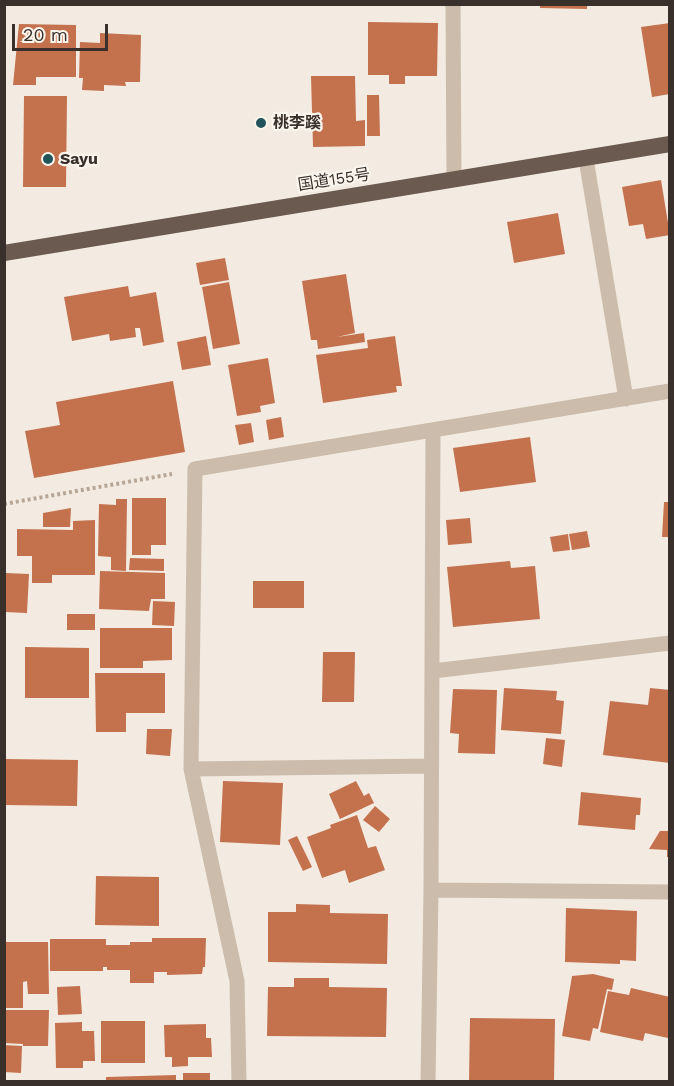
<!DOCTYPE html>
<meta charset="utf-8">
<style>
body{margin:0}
#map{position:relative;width:674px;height:1086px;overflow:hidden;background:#f3ebe1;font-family:"Work Sans",sans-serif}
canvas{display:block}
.frame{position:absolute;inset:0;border:6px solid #3a302b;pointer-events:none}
.scale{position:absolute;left:12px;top:24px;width:96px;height:27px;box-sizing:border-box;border:3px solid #3a302b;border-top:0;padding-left:8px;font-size:18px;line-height:21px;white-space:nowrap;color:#3a302b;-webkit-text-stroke:4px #faf5ed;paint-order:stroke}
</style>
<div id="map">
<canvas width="674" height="1086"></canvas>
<div class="frame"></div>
<div class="scale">20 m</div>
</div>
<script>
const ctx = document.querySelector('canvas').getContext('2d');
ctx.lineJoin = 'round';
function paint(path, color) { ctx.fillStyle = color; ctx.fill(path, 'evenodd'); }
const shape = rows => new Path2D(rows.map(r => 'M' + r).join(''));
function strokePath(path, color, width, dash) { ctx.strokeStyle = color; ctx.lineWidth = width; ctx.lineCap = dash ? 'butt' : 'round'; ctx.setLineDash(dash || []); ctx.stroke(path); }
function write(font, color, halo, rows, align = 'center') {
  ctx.font = font + ' "Work Sans","Noto Sans JP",sans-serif'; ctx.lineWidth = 4.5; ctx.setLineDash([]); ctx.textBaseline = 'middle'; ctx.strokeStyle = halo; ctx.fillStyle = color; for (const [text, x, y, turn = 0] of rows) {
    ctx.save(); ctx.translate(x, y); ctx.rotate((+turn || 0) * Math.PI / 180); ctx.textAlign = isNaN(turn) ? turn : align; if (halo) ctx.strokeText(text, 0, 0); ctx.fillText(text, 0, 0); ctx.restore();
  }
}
paint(shape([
 [540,4,587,4,587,9,540,8],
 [368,22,438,23,437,76,405,76,405,84,389,84,389,75,368,75],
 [670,23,670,94,652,97,641,27],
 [19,24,76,25,76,77,36,77,36,85,13,85],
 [100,33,141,35,140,82,125,82,126,86,104,85,104,91,82,90,83,78,79,78,80,42,100,43],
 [311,76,355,76,356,121,365,120,365,146,313,147],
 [367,95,379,95,380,136,367,136],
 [24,96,67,96,66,187,23,187],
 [661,180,670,235,646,239,643,224,629,226,622,187],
 [558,213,565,254,514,263,507,222],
 [225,258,229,280,200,285,196,263],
 [346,274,355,333,337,337,364,333,365,342,318,349,317,340,311,340,302,281],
 [229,282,240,344,213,349,202,287],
 [128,286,130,297,156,292,164,342,143,346,140,328,135,328,136,337,110,341,109,334,72,341,64,297],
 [206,336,211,365,182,370,177,342],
 [395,336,402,386,396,386,397,392,323,403,316,355,368,348,367,340],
 [268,358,275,403,260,406,261,412,237,416,228,365],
 [173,381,185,452,34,478,25,431,60,425,56,402],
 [281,417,284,437,269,440,266,420],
 [251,423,254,442,239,445,235,425],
 [530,437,536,482,460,492,453,448],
 [132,498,166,498,166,545,151,545,151,555,132,555],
 [116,499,127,499,126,571,111,570,111,557,98,556,99,504,116,505],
 [664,502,670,502,670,537,662,537],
 [71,508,70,527,43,527,43,513],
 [470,518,472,543,448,545,446,520],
 [95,520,95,575,52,575,52,583,32,583,32,556,17,556,17,529,73,530,73,521],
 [587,531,590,547,572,550,569,534],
 [568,534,570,550,553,552,550,537],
 [130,558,164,559,164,571,129,570],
 [510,561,511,568,535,566,540,619,453,627,447,567],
 [100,571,165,573,165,599,151,599,149,611,99,609],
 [6,573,29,574,27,613,5,612],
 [253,581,304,581,304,608,253,608],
 [153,601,175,602,174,626,152,625],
 [67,614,95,614,95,630,67,630],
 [100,628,172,628,172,660,143,661,143,668,100,668],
 [25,647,89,648,89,698,25,698],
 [323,652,355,652,354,702,322,702],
 [95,673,165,673,165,713,126,713,126,732,96,732],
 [504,688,557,691,556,700,564,701,561,734,501,730],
 [650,688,670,690,670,763,603,755,610,701,648,705],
 [453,689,497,690,495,754,458,753,459,734,450,733],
 [147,729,172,729,170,756,146,754],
 [546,738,565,740,562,767,543,764],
 [4,759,78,760,77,806,4,805],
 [223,781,283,783,280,845,220,842],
 [356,781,364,796,369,793,374,803,340,819,329,794],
 [581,792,641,798,640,815,636,815,635,830,578,825],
 [375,806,390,819,379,832,363,820],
 [357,815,368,848,376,846,385,870,349,883,345,870,322,878,307,837,331,828,330,825],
 [660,831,670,831,670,857,667,857,667,850,649,849],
 [297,836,312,867,303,871,288,840],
 [96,876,159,877,159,926,95,925],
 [296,904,330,905,330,913,388,914,387,964,268,962,268,912,296,912],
 [566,908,637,911,636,961,620,960,620,964,565,962],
 [152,938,206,938,205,967,203,967,202,974,167,975,167,972,154,972,154,983,130,983,130,970,107,970,107,967,103,967,103,971,50,971,50,939,106,939,106,945,130,945,130,942,152,942],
 [4,942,48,942,49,994,28,994,27,981,23,982,23,1008,4,1008],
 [593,974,614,979,612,990,607,989,598,1029,593,1028,590,1041,562,1036,572,976],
 [294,978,329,978,329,987,387,988,386,1037,267,1036,268,987,294,987],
 [80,986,82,1014,58,1015,57,987],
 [631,988,670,997,668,1038,645,1033,643,1041,600,1032,608,991,629,995],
 [4,1010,49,1010,48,1046,23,1046,23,1044,4,1043],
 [470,1018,555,1019,554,1082,469,1082],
 [101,1021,145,1021,145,1063,101,1063],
 [82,1022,82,1031,94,1031,95,1061,83,1061,83,1068,56,1068,55,1023],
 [206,1024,206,1038,211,1038,212,1057,188,1057,188,1066,172,1067,172,1057,165,1057,164,1025],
 [4,1045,22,1046,21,1073,4,1072],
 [183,1073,210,1073,210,1082,183,1082],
 [176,1075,176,1082,106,1082,106,1077]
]), '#c4714e');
strokePath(shape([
 [4,504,172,474]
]), '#b7a696', 4, [3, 3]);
strokePath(shape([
 [453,4,454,179],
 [586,159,626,399],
 [433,671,670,643],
 [191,769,431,766],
 [431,890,670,892],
 [239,1082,237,981,191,769,195,469,670,391],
 [428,1082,431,890,433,431]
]), '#cbbcac', 15);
strokePath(shape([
 [4,253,670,144]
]), '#6a5a50', 16);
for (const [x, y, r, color] of [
 [261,123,6,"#21545b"],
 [48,159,6,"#21545b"]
]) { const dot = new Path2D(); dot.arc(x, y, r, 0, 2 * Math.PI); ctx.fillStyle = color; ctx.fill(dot); strokePath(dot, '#faf5ed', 2); }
write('bold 16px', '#3a302b', '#faf5ed', [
 ["桃李蹊",273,123],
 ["Sayu",60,159]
], 'left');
write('16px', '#3a302b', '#faf5ed', [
 ["国道155号",334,180,-9]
]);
</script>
